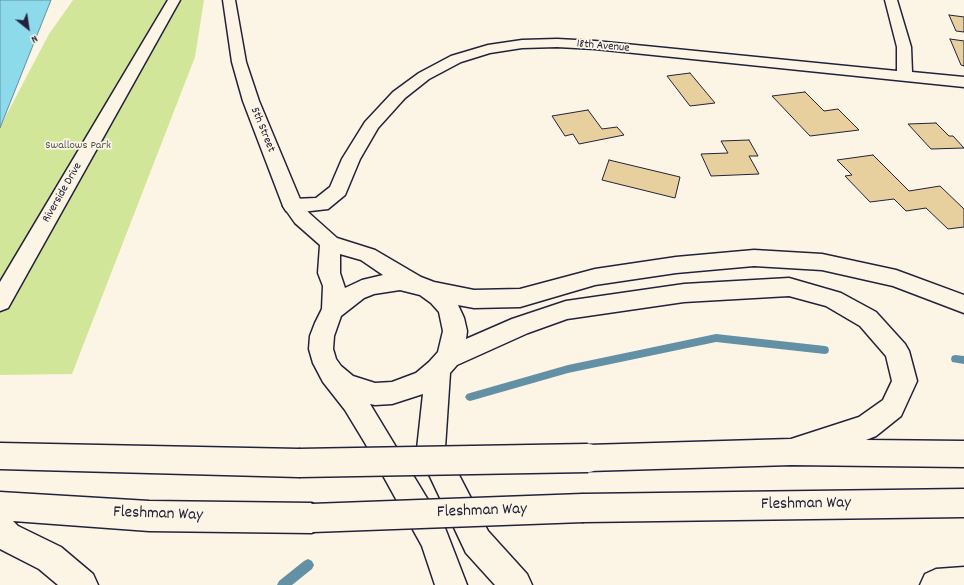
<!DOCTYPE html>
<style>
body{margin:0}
#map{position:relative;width:964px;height:585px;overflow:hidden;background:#fcf5e5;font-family:Dekko,sans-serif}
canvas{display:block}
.north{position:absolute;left:8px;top:8px;width:40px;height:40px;-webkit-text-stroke:3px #fcf5e5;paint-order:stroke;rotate:150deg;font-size:11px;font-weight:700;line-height:16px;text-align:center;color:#22223b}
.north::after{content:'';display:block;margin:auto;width:14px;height:18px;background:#22223b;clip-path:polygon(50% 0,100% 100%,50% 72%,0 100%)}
</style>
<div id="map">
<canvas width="964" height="585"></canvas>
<div class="north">N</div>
</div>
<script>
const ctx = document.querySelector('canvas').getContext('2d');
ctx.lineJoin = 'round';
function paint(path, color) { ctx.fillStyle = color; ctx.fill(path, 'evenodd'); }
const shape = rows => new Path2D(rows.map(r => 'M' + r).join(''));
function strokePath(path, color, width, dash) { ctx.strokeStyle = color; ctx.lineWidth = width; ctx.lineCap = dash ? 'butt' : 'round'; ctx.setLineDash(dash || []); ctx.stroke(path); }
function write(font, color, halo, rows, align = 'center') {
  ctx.font = font + ' Dekko,sans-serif'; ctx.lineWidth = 3.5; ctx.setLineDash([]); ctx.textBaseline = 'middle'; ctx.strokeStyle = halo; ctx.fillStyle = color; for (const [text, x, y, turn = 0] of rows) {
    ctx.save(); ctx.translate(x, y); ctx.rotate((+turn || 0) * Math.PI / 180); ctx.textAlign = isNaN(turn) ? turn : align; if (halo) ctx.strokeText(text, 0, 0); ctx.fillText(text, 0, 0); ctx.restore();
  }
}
paint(shape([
 [73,0,204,0,195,57,72,374,0,375,0,127,49,34]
]), '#d2e69a');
const water = shape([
 [0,0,51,0,0,128,0,0]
]);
paint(water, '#8cdaea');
strokePath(water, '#6290a4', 1);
paint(shape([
 [716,334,825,346,828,347,829,350,828,353,825,354,716,342,568,373,470,401,467,400,465,397,467,394,470,393,568,365,716,334],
 [955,355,964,356,964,364,952,362,951,359,952,356,955,355],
 [308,559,312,561,314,565,312,569,292,585,277,585,279,581,304,561,308,559]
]), '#6290a4');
const building = shape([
 [949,15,964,17,964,32,956,31,949,15],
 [950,39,964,41,964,66,961,65,950,39],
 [690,73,715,103,690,106,667,76,690,73],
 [805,92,824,111,838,109,859,130,810,136,772,96,805,92],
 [588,110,602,129,617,127,624,135,579,144,573,134,565,136,552,116,588,110],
 [936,123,949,136,953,136,964,148,931,149,908,124,936,123],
 [749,140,758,156,749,156,759,174,711,176,701,154,728,153,721,141,749,140],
 [873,155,909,191,940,186,964,209,964,227,948,229,926,208,906,211,894,199,870,202,845,176,852,175,837,160,873,155],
 [609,160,680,177,675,198,602,180,609,160]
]);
paint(building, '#e8d09e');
strokePath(building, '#22223b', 1);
const minor = shape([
 [168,0,180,0,8,308,0,311,0,282,168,0],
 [885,0,897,0,911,47,912,72,964,77,964,87,595,49,557,47,522,48,490,53,461,62,429,79,405,98,378,128,360,159,345,195,328,209,293,213,286,211,283,206,286,201,293,199,316,198,330,187,342,159,365,122,393,92,419,73,451,56,488,45,522,40,557,39,595,41,897,71,897,47,885,0]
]);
const major = shape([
 [223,0,235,0,246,62,259,101,302,204,309,213,337,238,375,250,421,277,434,282,474,290,520,289,595,269,676,257,754,250,822,254,896,270,964,295,964,313,893,286,822,270,754,266,676,273,595,285,520,307,474,308,458,305,464,318,467,331,466,339,512,319,566,301,684,284,789,278,841,293,876,312,905,344,909,351,917,381,901,416,876,436,866,440,964,441,964,467,791,465,588,471,578,467,574,458,578,449,588,445,791,439,859,417,883,400,892,381,886,356,860,326,826,306,789,296,684,302,567,319,528,333,457,365,450,373,445,448,488,531,527,574,532,585,495,585,466,553,417,449,423,394,392,404,375,405,370,404,445,528,467,585,435,585,422,546,365,443,345,410,323,382,313,363,309,349,310,336,315,323,322,309,323,286,318,273,320,245,295,223,283,206,243,101,232,62,223,0],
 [340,254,361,260,383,275,362,280,345,288,340,273,340,254],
 [400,290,420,295,431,303,439,312,443,331,438,352,429,362,416,373,392,382,375,383,353,376,341,366,336,359,333,349,334,336,341,316,364,298,374,294,400,290],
 [0,443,299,449,309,453,313,463,309,473,299,477,0,469,0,443],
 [964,489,964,517,583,522,573,518,569,508,573,498,583,494,964,489],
 [0,492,149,501,312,503,322,508,327,518,322,528,312,533,149,531,13,521,18,526,61,547,93,574,98,585,58,585,39,569,0,549,0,492],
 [964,567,964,585,920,585,925,574,936,569,964,567]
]);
strokePath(minor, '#22223b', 3);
strokePath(major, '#22223b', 3);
paint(minor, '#fcf5e5');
paint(major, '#fcf5e5');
const majorBridge = shape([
 [299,463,588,458],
 [312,518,583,508]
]);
strokePath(majorBridge, '#22223b', 31, []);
strokePath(majorBridge, '#fcf5e5', 28);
write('12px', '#22223b', '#fcf5e5', [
 ["18th Avenue",603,47,5],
 ["5th Street",262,130,68],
 ["Riverside Drive",63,193,-60]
]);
write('12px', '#4e5353', '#fcf5e5', [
 ["Swallows Park",78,146]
]);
write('17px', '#22223b', '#fcf5e5', [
 ["Fleshman Way",806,505,-1],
 ["Fleshman Way",482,512,-2],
 ["Fleshman Way",158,515,2]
]);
</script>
